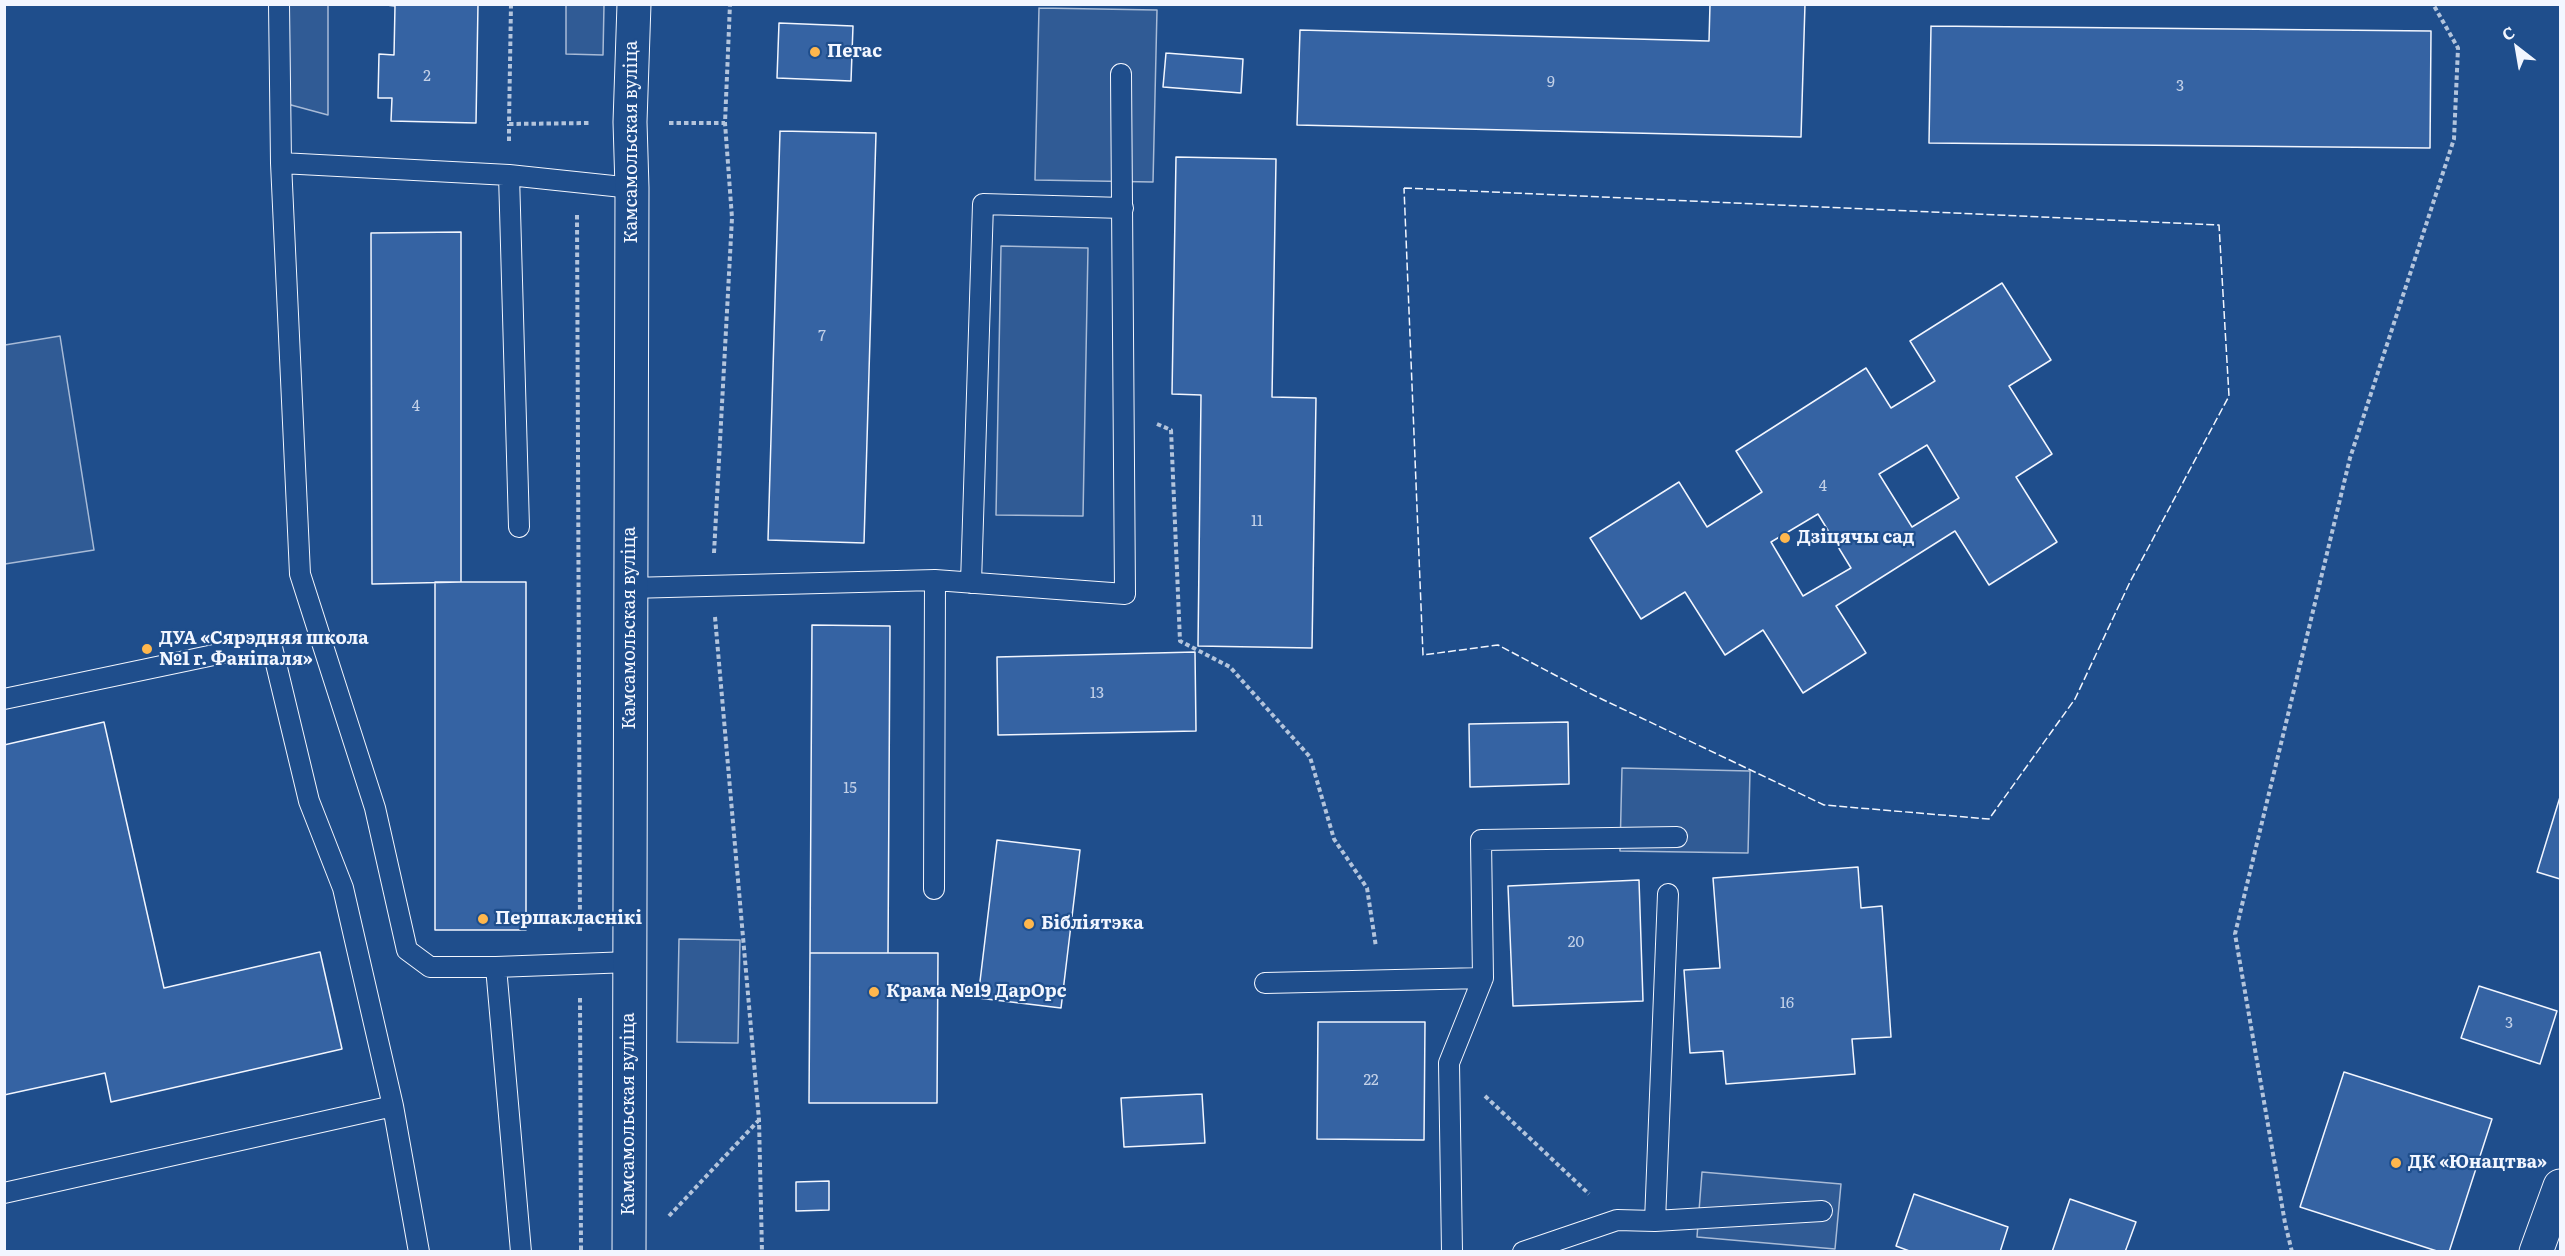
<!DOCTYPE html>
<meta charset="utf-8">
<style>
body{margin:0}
#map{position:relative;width:2565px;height:1256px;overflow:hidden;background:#1f4e8c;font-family:Literata,serif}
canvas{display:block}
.frame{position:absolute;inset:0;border:6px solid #f2f6ff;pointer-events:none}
.north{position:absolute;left:2487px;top:18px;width:60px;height:60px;-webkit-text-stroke:4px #1f4e8c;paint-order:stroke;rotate:329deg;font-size:16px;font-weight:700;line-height:24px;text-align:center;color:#f2f6ff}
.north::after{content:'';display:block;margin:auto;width:21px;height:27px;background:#f2f6ff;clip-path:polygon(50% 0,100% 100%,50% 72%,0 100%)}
</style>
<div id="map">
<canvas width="2565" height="1256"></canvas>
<div class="frame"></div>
<div class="north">С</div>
</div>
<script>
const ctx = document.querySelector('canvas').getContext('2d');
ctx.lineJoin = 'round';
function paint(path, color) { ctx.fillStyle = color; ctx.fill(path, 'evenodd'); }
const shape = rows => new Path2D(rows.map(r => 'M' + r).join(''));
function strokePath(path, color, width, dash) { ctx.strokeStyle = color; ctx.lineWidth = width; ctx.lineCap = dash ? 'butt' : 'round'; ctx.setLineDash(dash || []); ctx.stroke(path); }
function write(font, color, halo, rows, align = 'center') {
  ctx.font = font + ' Literata,serif'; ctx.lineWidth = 4.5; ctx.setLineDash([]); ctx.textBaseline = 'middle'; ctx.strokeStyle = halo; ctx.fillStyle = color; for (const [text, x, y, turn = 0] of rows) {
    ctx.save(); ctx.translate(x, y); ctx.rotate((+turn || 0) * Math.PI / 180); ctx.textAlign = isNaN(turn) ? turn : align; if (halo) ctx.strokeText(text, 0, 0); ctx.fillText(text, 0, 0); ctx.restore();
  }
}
const built = shape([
 [279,5,328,5,328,115,280,102,279,5],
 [566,5,604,5,603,55,566,54,566,5],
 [1039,8,1157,10,1153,182,1035,180,1039,8],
 [1001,246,1088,248,1083,516,996,515,1001,246],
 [60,336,94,550,5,564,5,345,60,336],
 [1622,768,1750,771,1748,853,1620,851,1622,768],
 [679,939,740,940,738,1043,677,1042,679,939],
 [1702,1172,1841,1184,1835,1249,1697,1237,1702,1172]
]);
paint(built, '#305b95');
strokePath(built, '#a8bbd7', 1.5);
const building = shape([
 [377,4,478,4,476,123,391,121,392,98,378,98,379,54,394,55,395,6,377,4],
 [1710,4,1805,4,1801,137,1297,125,1300,30,1709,41,1710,4],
 [779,23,853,26,851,81,777,78,779,23],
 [1931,26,2431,31,2430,148,1929,143,1931,26],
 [1166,53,1243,59,1241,93,1163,87,1166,53],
 [780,131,876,133,864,543,768,540,780,131],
 [1176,157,1276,159,1272,397,1316,398,1312,648,1198,646,1201,395,1172,394,1176,157],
 [461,232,461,582,372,584,371,233,461,232],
 [2002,283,2051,360,2009,386,2052,454,2016,477,2057,542,1989,585,1955,531,1836,606,1866,653,1803,693,1763,630,1725,655,1685,592,1641,619,1590,538,1679,482,1707,527,1762,492,1736,451,1866,368,1891,408,1935,381,1910,341,2002,283],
 [1927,445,1959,498,1912,527,1879,474,1927,445],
 [1818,514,1851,568,1803,596,1771,542,1818,514],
 [435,582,526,582,526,930,435,930,435,582],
 [812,625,890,626,888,953,810,953,812,625],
 [1195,652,1196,731,998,735,997,657,1195,652],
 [104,722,164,988,320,952,342,1049,111,1102,105,1073,4,1095,4,745,104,722],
 [1568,722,1569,784,1470,787,1469,724,1568,722],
 [2560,797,2560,879,2537,872,2560,797],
 [997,840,1080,850,1061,1008,978,998,997,840],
 [1858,867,1861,908,1882,906,1891,1037,1852,1039,1855,1074,1726,1084,1723,1051,1690,1053,1684,970,1720,968,1713,878,1858,867],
 [1639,880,1643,1001,1513,1006,1508,886,1639,880],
 [810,953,938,953,937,1103,809,1103,810,953],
 [2479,986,2557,1011,2540,1064,2461,1038,2479,986],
 [1318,1022,1425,1022,1424,1140,1317,1139,1318,1022],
 [2344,1072,2492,1119,2449,1252,2440,1252,2300,1207,2344,1072],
 [1202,1094,1205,1143,1124,1147,1121,1098,1202,1094],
 [829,1181,829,1210,796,1211,796,1182,829,1181],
 [1914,1194,2008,1227,2000,1252,1912,1252,1896,1246,1914,1194],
 [2070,1199,2136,1222,2125,1252,2052,1252,2070,1199]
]);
paint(building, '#3563a3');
strokePath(building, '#f2f6ff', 1.5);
const lane = shape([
 [279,4,281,163,509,175,632,188],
 [281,163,300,574,375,808,407,950,430,967,496,967],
 [509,175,519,527],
 [935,580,1125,594,1121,74],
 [971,583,983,204,1123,208],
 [630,588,935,580,934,889],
 [4,699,271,643,309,801,343,888,393,1106,419,1252],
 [1483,978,1481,840,1677,837],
 [1265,983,1483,978,1449,1063,1452,1252],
 [4,1193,393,1106],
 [1655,1221,1822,1211],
 [521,1252,496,967,630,962],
 [1523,1252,1617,1220,1655,1221,1668,894]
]);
const street = shape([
 [2536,1252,2560,1186]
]);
const secondary = shape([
 [629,1252,632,188,630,122,634,4]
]);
strokePath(lane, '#f2f6ff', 22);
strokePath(street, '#f2f6ff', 35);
strokePath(secondary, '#f2f6ff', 35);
strokePath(shape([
 [511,4,509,124,590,123],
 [669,123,725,123,730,4],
 [509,141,509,124],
 [577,215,580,931],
 [1157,424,1171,430,1180,641,1230,667,1310,757,1334,839,1367,888,1376,947],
 [714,553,732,218,725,123],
 [715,617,759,1120,762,1252],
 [580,998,581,1252],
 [1485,1096,1589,1194],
 [669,1216,758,1121],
 [2292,1252,2285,1223,2235,934,2350,458,2454,139,2458,48,2433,4]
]), '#b3c4dc', 4, [4.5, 3]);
strokePath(lane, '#1f4e8c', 20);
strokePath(street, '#1f4e8c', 33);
strokePath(secondary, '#1f4e8c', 33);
strokePath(shape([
 [1404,188,2219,225,2229,396,2130,582,2075,699,1989,819,1824,805,1589,693,1498,645,1423,655,1404,188]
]), '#f2f6ff', 1.5, [8, 3]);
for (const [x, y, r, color] of [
 [815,52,6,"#ffb74d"],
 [1785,538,6,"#ffb74d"],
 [147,649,6,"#ffb74d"],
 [483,919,6,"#ffb74d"],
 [1029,924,6,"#ffb74d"],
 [874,992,6,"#ffb74d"],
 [2396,1163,6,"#ffb74d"]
]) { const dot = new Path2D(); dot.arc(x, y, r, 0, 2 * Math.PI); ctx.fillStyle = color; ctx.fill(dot); strokePath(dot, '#1f4e8c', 2); }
write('15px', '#c3d1e8', null, [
 ["2",427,77],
 ["9",1551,83],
 ["3",2180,87],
 ["7",822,337],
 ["4",416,407],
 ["4",1823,487],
 ["11",1257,522],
 ["13",1097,694],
 ["15",850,789],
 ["20",1576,943],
 ["16",1787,1004],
 ["3",2509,1024],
 ["22",1371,1081]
]);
write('bold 18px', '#f2f6ff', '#1f4e8c', [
 ["Пегас",827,52],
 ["Дзіцячы сад",1797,538],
 ["ДУА «Сярэдняя школа",159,639],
 ["№1 г. Фаніпаля»",159,660],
 ["Першакласнікі",495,919],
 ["Бібліятэка",1041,924],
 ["Крама №19 ДарОрс",886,992],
 ["ДК «Юнацтва»",2408,1163]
], 'left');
write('18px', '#f2f6ff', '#1f4e8c', [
 ["Камсамольская вуліца",632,142,-90],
 ["Камсамольская вуліца",630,628,-90],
 ["Камсамольская вуліца",629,1114,-90]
]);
</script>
